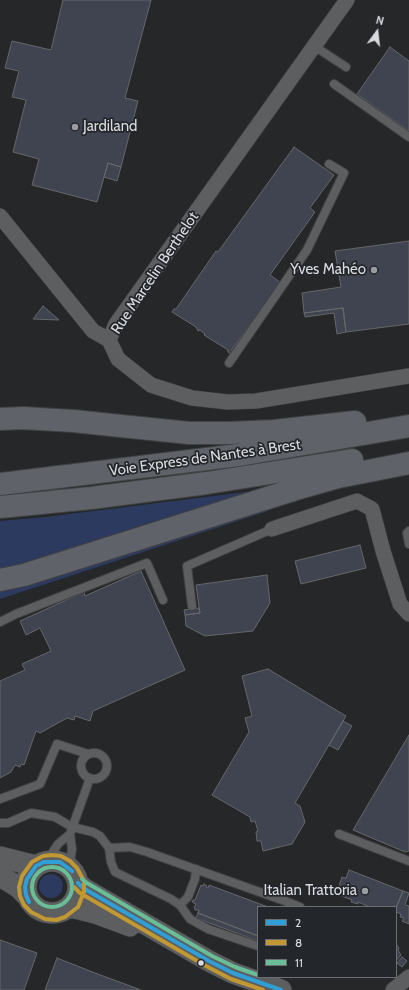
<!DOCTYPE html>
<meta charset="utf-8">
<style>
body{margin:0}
#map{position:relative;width:409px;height:990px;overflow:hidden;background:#252729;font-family:Cabin,sans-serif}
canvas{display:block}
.legend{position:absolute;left:257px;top:906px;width:140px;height:72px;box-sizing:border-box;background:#23262b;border:1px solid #6c6e73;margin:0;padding:5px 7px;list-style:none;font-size:12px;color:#dadbdf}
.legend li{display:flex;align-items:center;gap:8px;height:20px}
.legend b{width:20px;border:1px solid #6c6e73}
.north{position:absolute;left:357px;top:12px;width:40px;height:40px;-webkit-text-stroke:3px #23262b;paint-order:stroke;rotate:15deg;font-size:11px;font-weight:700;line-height:16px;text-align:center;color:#dadbdf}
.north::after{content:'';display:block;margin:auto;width:14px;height:18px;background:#dadbdf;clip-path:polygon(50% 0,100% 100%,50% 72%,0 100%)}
</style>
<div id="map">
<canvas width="409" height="990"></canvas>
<ul class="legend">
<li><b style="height:5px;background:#2f9fd6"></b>2</li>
<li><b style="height:5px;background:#c19831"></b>8</li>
<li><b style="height:5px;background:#69bd97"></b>11</li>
</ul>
<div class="north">N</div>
</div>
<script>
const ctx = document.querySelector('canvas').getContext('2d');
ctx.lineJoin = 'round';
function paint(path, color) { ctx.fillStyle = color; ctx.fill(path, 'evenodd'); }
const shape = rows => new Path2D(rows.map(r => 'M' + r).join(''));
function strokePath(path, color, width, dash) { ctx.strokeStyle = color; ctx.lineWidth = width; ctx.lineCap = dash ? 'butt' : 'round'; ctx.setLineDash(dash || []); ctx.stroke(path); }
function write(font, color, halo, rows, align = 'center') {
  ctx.font = font + ' Cabin,sans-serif'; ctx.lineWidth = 3.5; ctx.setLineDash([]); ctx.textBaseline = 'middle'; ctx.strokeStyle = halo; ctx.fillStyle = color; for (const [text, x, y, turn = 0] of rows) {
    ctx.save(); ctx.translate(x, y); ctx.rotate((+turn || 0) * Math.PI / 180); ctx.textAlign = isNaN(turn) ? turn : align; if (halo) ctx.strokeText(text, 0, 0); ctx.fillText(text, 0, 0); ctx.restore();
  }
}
paint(shape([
 [246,492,268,511,0,599,0,521,45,517],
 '39 886a12 12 0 1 1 24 0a12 12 0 1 1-24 0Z'
]), '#2d3a5f');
const building = shape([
 [63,0,151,0,125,98,138,101,121,167,108,163,97,202,32,185,39,159,13,152,26,100,12,97,19,71,5,68,12,41,51,50,63,0],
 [390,47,409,61,409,131,357,94,390,47],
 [294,147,334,175,310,208,315,212,270,275,280,282,273,292,274,292,232,349,231,354,228,352,228,350,204,335,205,334,200,330,198,331,196,327,172,312,174,309,176,309,216,251,218,252,294,147],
 [108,163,121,167,117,181,104,177,108,163],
 [409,241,409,324,346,332,343,308,304,313,302,293,341,287,335,251,409,241],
 [43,306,59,320,33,319,43,306],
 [343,308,346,332,337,334,334,313,305,317,304,313,343,308],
 [360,545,366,568,301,584,295,561,360,545],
 [141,571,185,670,93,711,90,721,75,716,74,720,67,718,40,733,36,731,24,765,21,764,20,767,15,765,11,772,0,778,0,681,25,670,22,664,51,651,40,628,26,635,20,621,84,592,85,596,141,571],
 [267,575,270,603,253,631,205,636,186,626,185,615,200,613,196,585,267,575],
 [199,608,200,613,185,615,184,610,199,608],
 [268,669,346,716,295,803,300,806,305,822,292,844,263,851,261,841,257,841,256,832,258,831,255,821,251,822,250,817,212,795,249,732,245,718,252,716,242,676,268,669],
 [343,721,352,726,338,750,329,745,343,721],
 [409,735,409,851,405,852,353,830,409,735],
 [349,870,403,891,396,908,396,907,370,907,358,902,358,904,351,902,352,900,339,895,342,887,339,886,342,877,346,878,349,870],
 [204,884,207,886,206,887,208,888,209,885,268,907,258,907,258,936,198,913,199,910,195,910,195,909,194,908,196,904,192,902,193,900,195,900,201,885,203,886,204,884],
 [403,891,409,893,405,905,409,906,409,924,402,921,404,918,400,917,401,914,396,912,396,908,403,891],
 [198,913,258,936,258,941,196,918,198,913],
 [0,940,37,953,24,990,0,990,0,940],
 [396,944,399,948,398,950,401,955,396,961,396,944],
 [402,957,407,961,402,967,397,963,402,957],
 [57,958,95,973,141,990,45,990,57,958]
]);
paint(building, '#3f4450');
strokePath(building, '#666769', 1);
const lane = shape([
 [314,46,346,67],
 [334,84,409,137],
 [229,363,307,250,344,173,329,164],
 [409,531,407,533,409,544],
 [192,606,187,566,272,529],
 [0,622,16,614,147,563,163,600],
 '81 766a13 13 0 1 1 26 0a13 13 0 1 1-26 0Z',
 [0,799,40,784,57,744,88,754],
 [0,823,8,823,31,813,55,817,72,827,93,832,100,836,109,848,111,862,115,872,171,899,180,905,190,919,208,929,258,946],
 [339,834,409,861],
 [109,848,130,847,147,852,285,901,300,907],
 [44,862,51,855,58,844,70,834],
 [72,871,70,863,72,849,70,834,90,778],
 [180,905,188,897,195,879,196,869]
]);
const street = shape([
 [347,0,116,324,109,340,118,359,151,385,192,398,228,402,256,401,409,376],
 [0,216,93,331,109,340],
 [272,529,357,501,372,509,383,551,400,604,409,614],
 [393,990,409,977]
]);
const secondary = shape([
 [0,857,36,866],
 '26 887a26 26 0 1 1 52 0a26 26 0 1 1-52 0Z',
 [0,876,18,887,26,895],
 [78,883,83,888,209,961,233,973,281,990],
 [68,908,75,908,95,913,130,926]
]);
const highway = shape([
 [0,419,23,418,73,421,189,433,230,433,274,431,355,422],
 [0,484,239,455,409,426],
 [0,507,91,498,207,483,352,460],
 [0,580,24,575,296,489,338,477,409,463]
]);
strokePath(lane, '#404143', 10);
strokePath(street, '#404143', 16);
strokePath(secondary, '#404143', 22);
strokePath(highway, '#404143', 24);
strokePath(lane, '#5d5e60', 8);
strokePath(street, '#5d5e60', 15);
strokePath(secondary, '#5d5e60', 21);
strokePath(highway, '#60626a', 22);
strokePath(shape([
 [78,883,83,888,209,961,233,973,281,990],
 [29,902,26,895,25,887,27,879,36,866,44,862,60,862,72,871]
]), '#2f9fd6', 4);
strokePath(shape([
 [84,881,77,868,70,861,61,856,52,855,43,856,32,862,22,876,19,887,20,896,24,905,31,912,45,919,56,920,65,917,78,907,84,892,84,883],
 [74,887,80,893,206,966,231,979,263,990]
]), '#c19831', 4);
strokePath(shape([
 '32 887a20 20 0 1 1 40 0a20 20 0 1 1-40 0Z',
 [82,879,87,883,212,956,235,967,258,975]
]), '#69bd97', 4);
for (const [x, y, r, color] of [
 [75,127,4,"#9b9c9f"],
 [374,270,4,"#9b9c9f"],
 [365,891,4,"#9b9c9f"],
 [201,963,3.5,"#dadbdf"]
]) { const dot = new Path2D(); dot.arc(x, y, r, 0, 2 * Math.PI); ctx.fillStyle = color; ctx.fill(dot); strokePath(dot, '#23262b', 1.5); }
write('15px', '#dadbdf', '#23262b', [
 ["Jardiland",83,127,"left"],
 ["Yves Mahéo",366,270],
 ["Italian Trattoria",357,891]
], 'right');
write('15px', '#dadbdf', '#23262b', [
 ["Rue Marcelin Berthelot",155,273,-56],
 ["Voie Express de Nantes à Brest",205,458,-8]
]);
</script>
